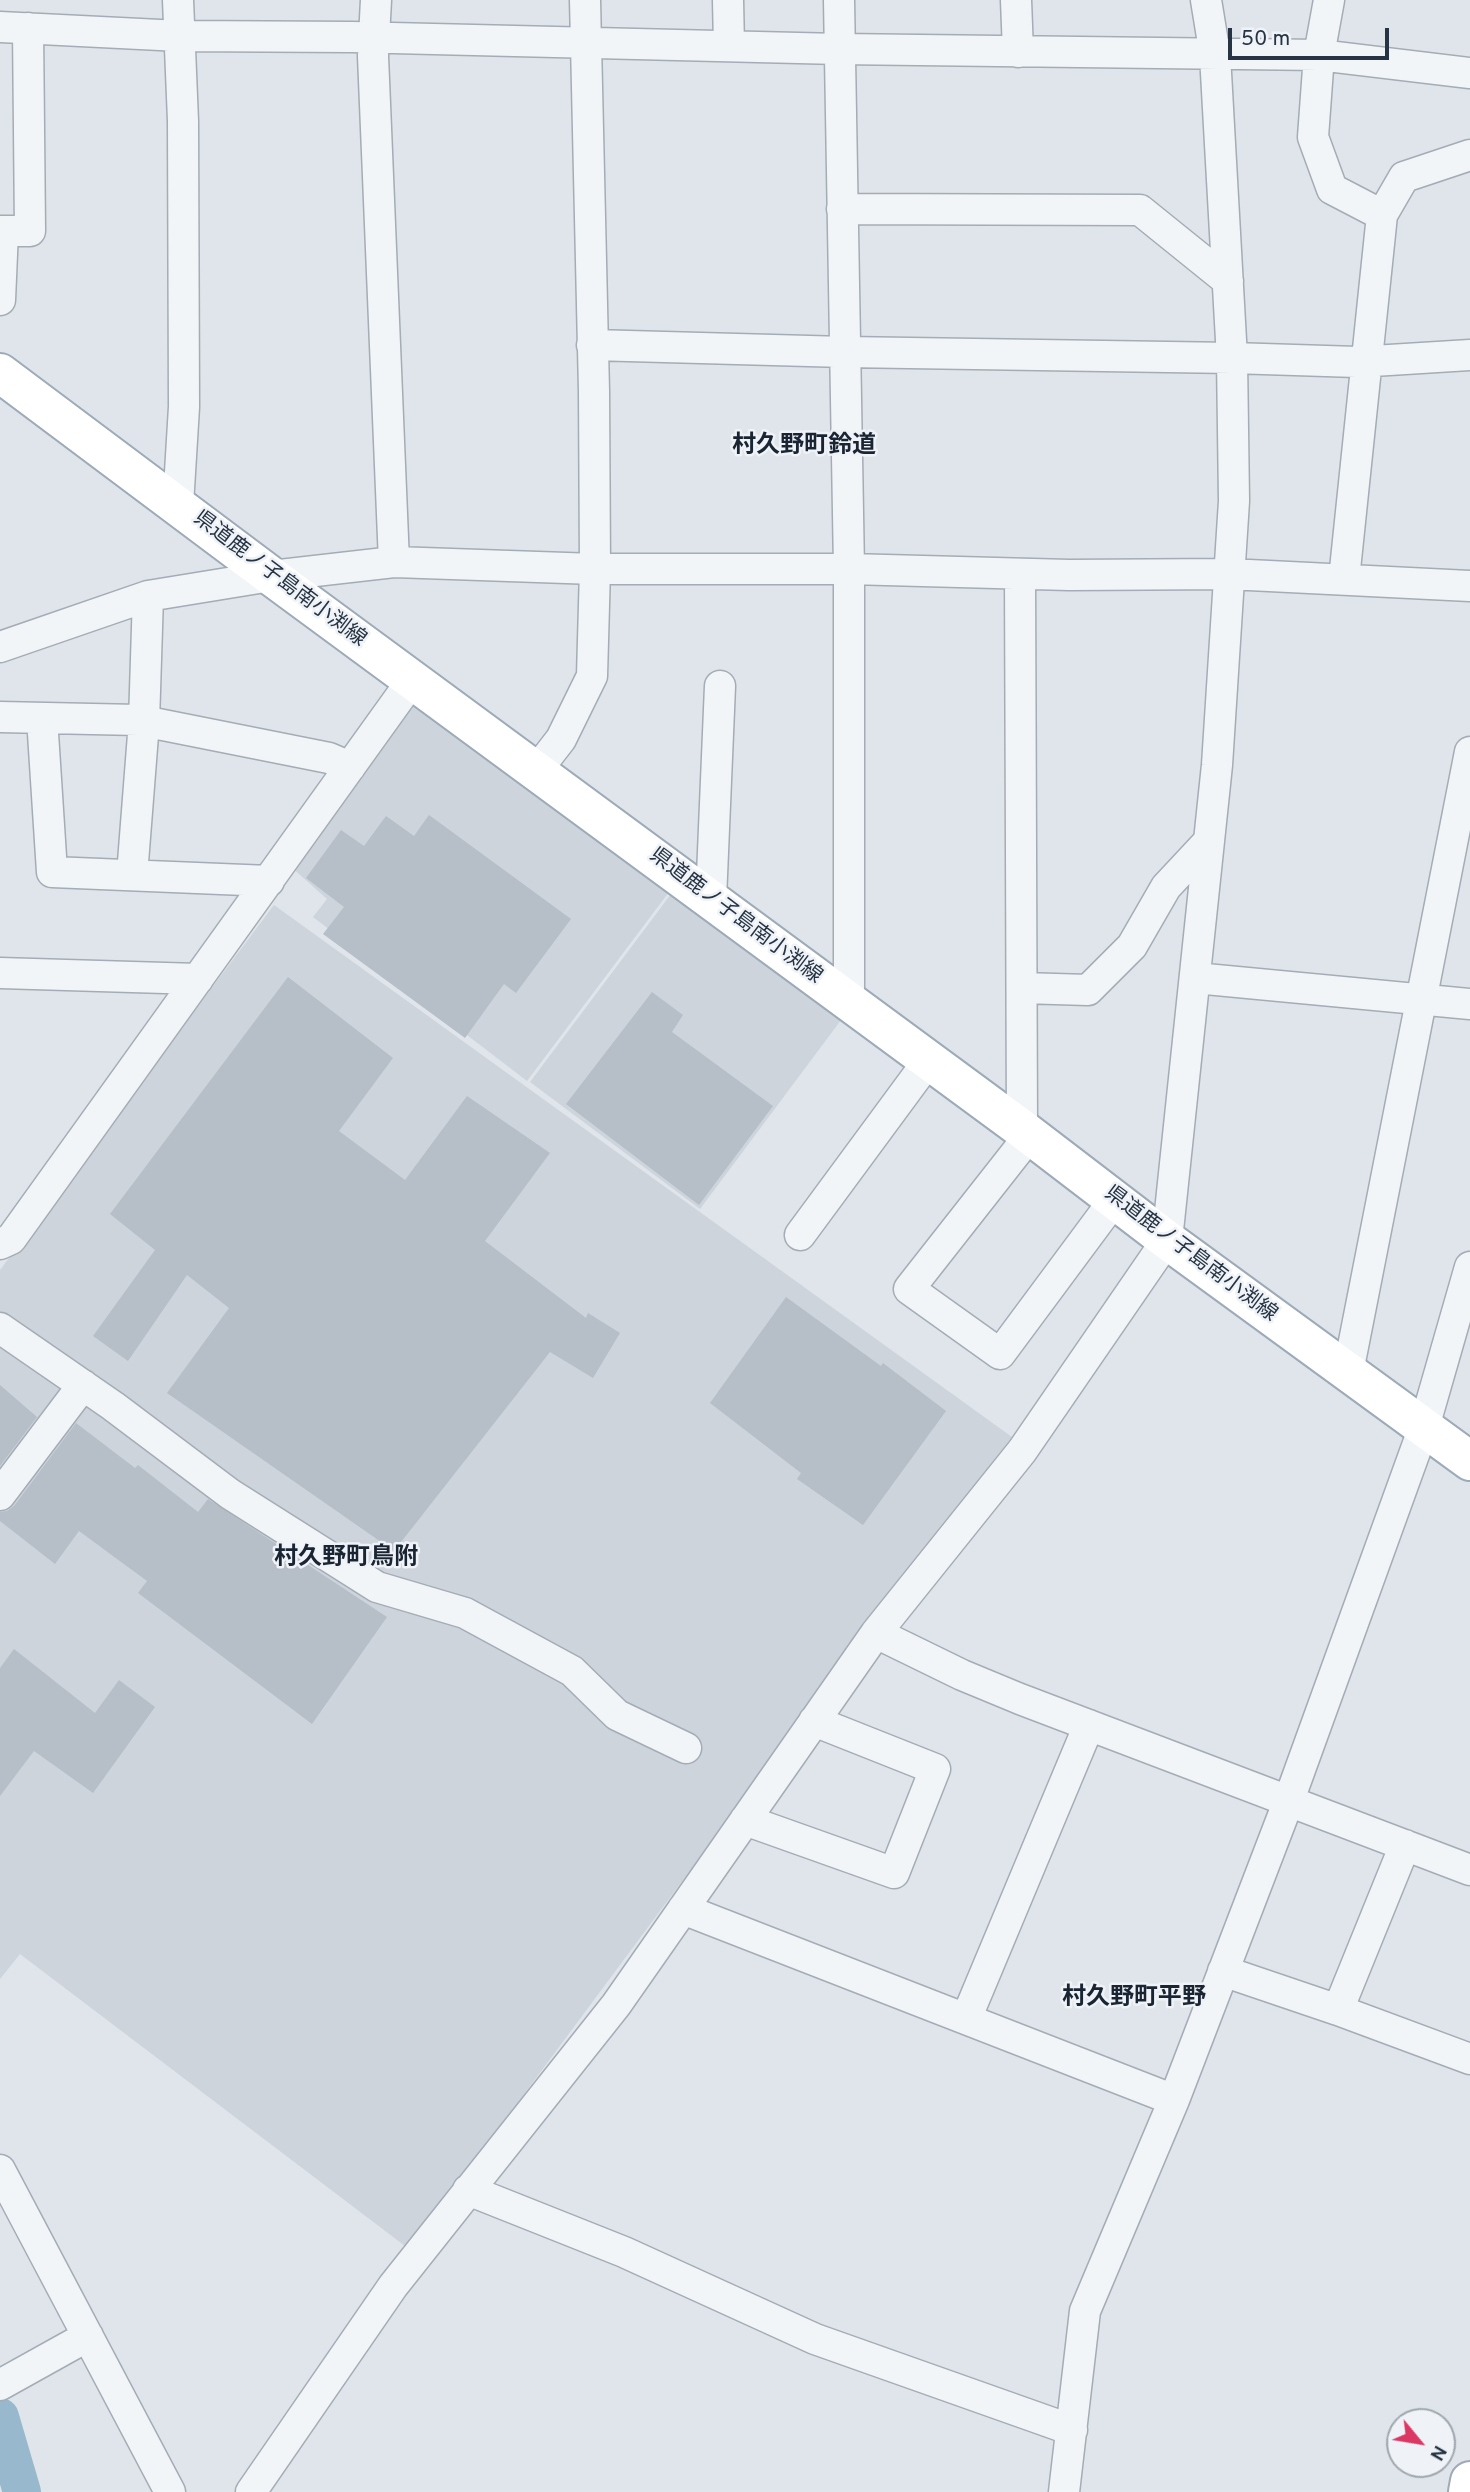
<!DOCTYPE html>
<meta charset="utf-8">
<style>
body{margin:0}
#map{position:relative;width:1470px;height:2492px;overflow:hidden;background:#dfe5ea;font-family:Overpass,sans-serif}
canvas{display:block}
.north{position:absolute;left:1386px;top:2408px;width:70px;height:70px;box-sizing:border-box;background:#eff3f7;border:2px solid #9fa7af;border-radius:50%;rotate:120deg;font-size:19px;font-weight:700;line-height:28px;text-align:center;color:#263443}
.north::after{content:'';display:block;margin:auto;width:24px;height:32px;background:#db3864;clip-path:polygon(50% 0,100% 100%,50% 72%,0 100%)}
.scale{position:absolute;left:1228px;top:28px;width:161px;height:32px;box-sizing:border-box;border:4px solid #263443;border-top:0;padding-left:9px;font-size:21px;line-height:24px;white-space:nowrap;color:#263443;-webkit-text-stroke:5px #eff3f7;paint-order:stroke}
</style>
<div id="map">
<canvas width="1470" height="2492"></canvas>
<div class="north">N</div>
<div class="scale">50 m</div>
</div>
<script>
const ctx = document.querySelector('canvas').getContext('2d');
ctx.lineJoin = 'round';
function paint(path, color) { ctx.fillStyle = color; ctx.fill(path, 'evenodd'); }
const shape = rows => new Path2D(rows.map(r => 'M' + r).join(''));
function strokePath(path, color, width, dash) { ctx.strokeStyle = color; ctx.lineWidth = width; ctx.lineCap = dash ? 'butt' : 'round'; ctx.setLineDash(dash || []); ctx.stroke(path); }
function write(font, color, halo, rows, align = 'center') {
  ctx.font = font + ' Overpass,"Noto Sans JP",sans-serif'; ctx.lineWidth = 5; ctx.setLineDash([]); ctx.textBaseline = 'middle'; ctx.strokeStyle = halo; ctx.fillStyle = color; for (const [text, x, y, turn = 0] of rows) {
    ctx.save(); ctx.translate(x, y); ctx.rotate((+turn || 0) * Math.PI / 180); ctx.textAlign = isNaN(turn) ? turn : align; if (halo) ctx.strokeText(text, 0, 0); ctx.fillText(text, 0, 0); ctx.restore();
  }
}
paint(shape([
 [417,690,678,880,527,1081,313,917,327,899,289,865],
 [680,882,850,1008,700,1209,530,1082],
 [274,905,1012,1437,409,2249,20,1954,0,1979,0,1270]
]), '#cdd4dc');
strokePath(shape([
 [0,2417,22,2492]
]), '#97b8cd', 38);
paint(shape([
 [429,815,571,919,516,993,504,984,465,1038,323,934,344,907,306,878,341,830,364,846,386,816,414,836],
 [288,977,393,1058,339,1131,405,1180,467,1096,550,1153,485,1241,586,1318,588,1313,620,1333,593,1378,550,1352,394,1551,167,1393,229,1308,187,1275,128,1361,93,1336,155,1250,110,1214],
 [652,992,683,1015,672,1032,773,1106,699,1205,566,1104],
 [786,1297,881,1366,883,1363,946,1411,863,1525,797,1479,801,1473,710,1403],
 [0,1385,37,1417,0,1466],
 [76,1423,135,1468,138,1465,198,1512,208,1499,387,1617,312,1724,138,1593,147,1581,79,1531,55,1564,0,1521,0,1512,7,1511,14,1506],
 [14,1649,95,1713,119,1680,155,1707,93,1793,34,1751,0,1796,0,1668]
]), '#b6bec8');
const minor = shape([
 [178,0,183,121,184,407,178,505],
 [376,0,373,56,394,562],
 [728,0,729,46],
 [839,0,849,569,849,1002],
 [1016,0,1018,52],
 [1329,0,1319,55,1313,137,1332,189,1382,215,1344,579],
 [0,27,180,36,352,37,839,49,1319,55,1470,73],
 [842,209,1140,210,1228,281],
 [1382,215,1404,177,1470,155],
 [0,231,30,231,28,28],
 [0,300,3,231],
 [592,345,845,352,1232,358,1357,362,1470,355],
 [1020,574,1022,1129],
 [0,647,148,596,271,576,394,562,595,569,849,569,1069,575,1229,574,1470,586],
 [0,717,138,720,329,758,350,767],
 [42,718,52,872,269,881],
 [537,770,561,739,592,676,595,569,594,391,585,0],
 [132,875,144,722,148,596],
 [711,899,720,686],
 [0,973,198,979],
 [1195,978,1470,1004],
 [1022,988,1088,990,1132,946,1166,887,1209,841],
 [1030,1135,909,1289,1000,1354,1115,1199],
 [800,1235,929,1060],
 [0,1244,11,1239,413,679],
 [0,1328,113,1406,230,1494,377,1587,465,1613,572,1671,617,1715,686,1748],
 [1348,1372,1470,752],
 [0,1495,83,1385],
 [876,1633,962,1675,1020,1699,1470,1870],
 [745,1820,894,1873,935,1769,814,1721],
 [683,1909,1174,2100],
 [1223,1971,1338,2010,1470,2059],
 [1338,2010,1405,1845],
 [966,2019,1089,1725],
 [0,2170,170,2492],
 [468,2190,624,2252,815,2339,1072,2430],
 [0,2385,88,2336],
 [251,2492,393,2286,616,2005,876,1633,1022,1451,1167,1240,1217,765,1234,501,1232,358,1215,55,1206,0],
 [1064,2492,1085,2311,1174,2100,1289,1800,1424,1427,1470,1267]
]);
const major = shape([
 [0,373,271,576,1022,1129,1167,1240,1470,1461],
 [1468,2492,1470,2481]
]);
strokePath(minor, '#a4acb5', 33);
strokePath(major, '#9daab7', 42);
strokePath(minor, '#f2f5f8', 30);
strokePath(major, '#fff', 38);
write('21px', '#263443', '#eff3f7', [
 ["県道鹿ノ子島南小渕線",279,580,37],
 ["県道鹿ノ子島南小渕線",735,917,37],
 ["県道鹿ノ子島南小渕線",1190,1255,37]
]);
write('bold 24px', '#192533', '#eff3f7', [
 ["村久野町鈴道",804,447],
 ["村久野町鳥附",346,1559],
 ["村久野町平野",1134,1999]
]);
</script>
